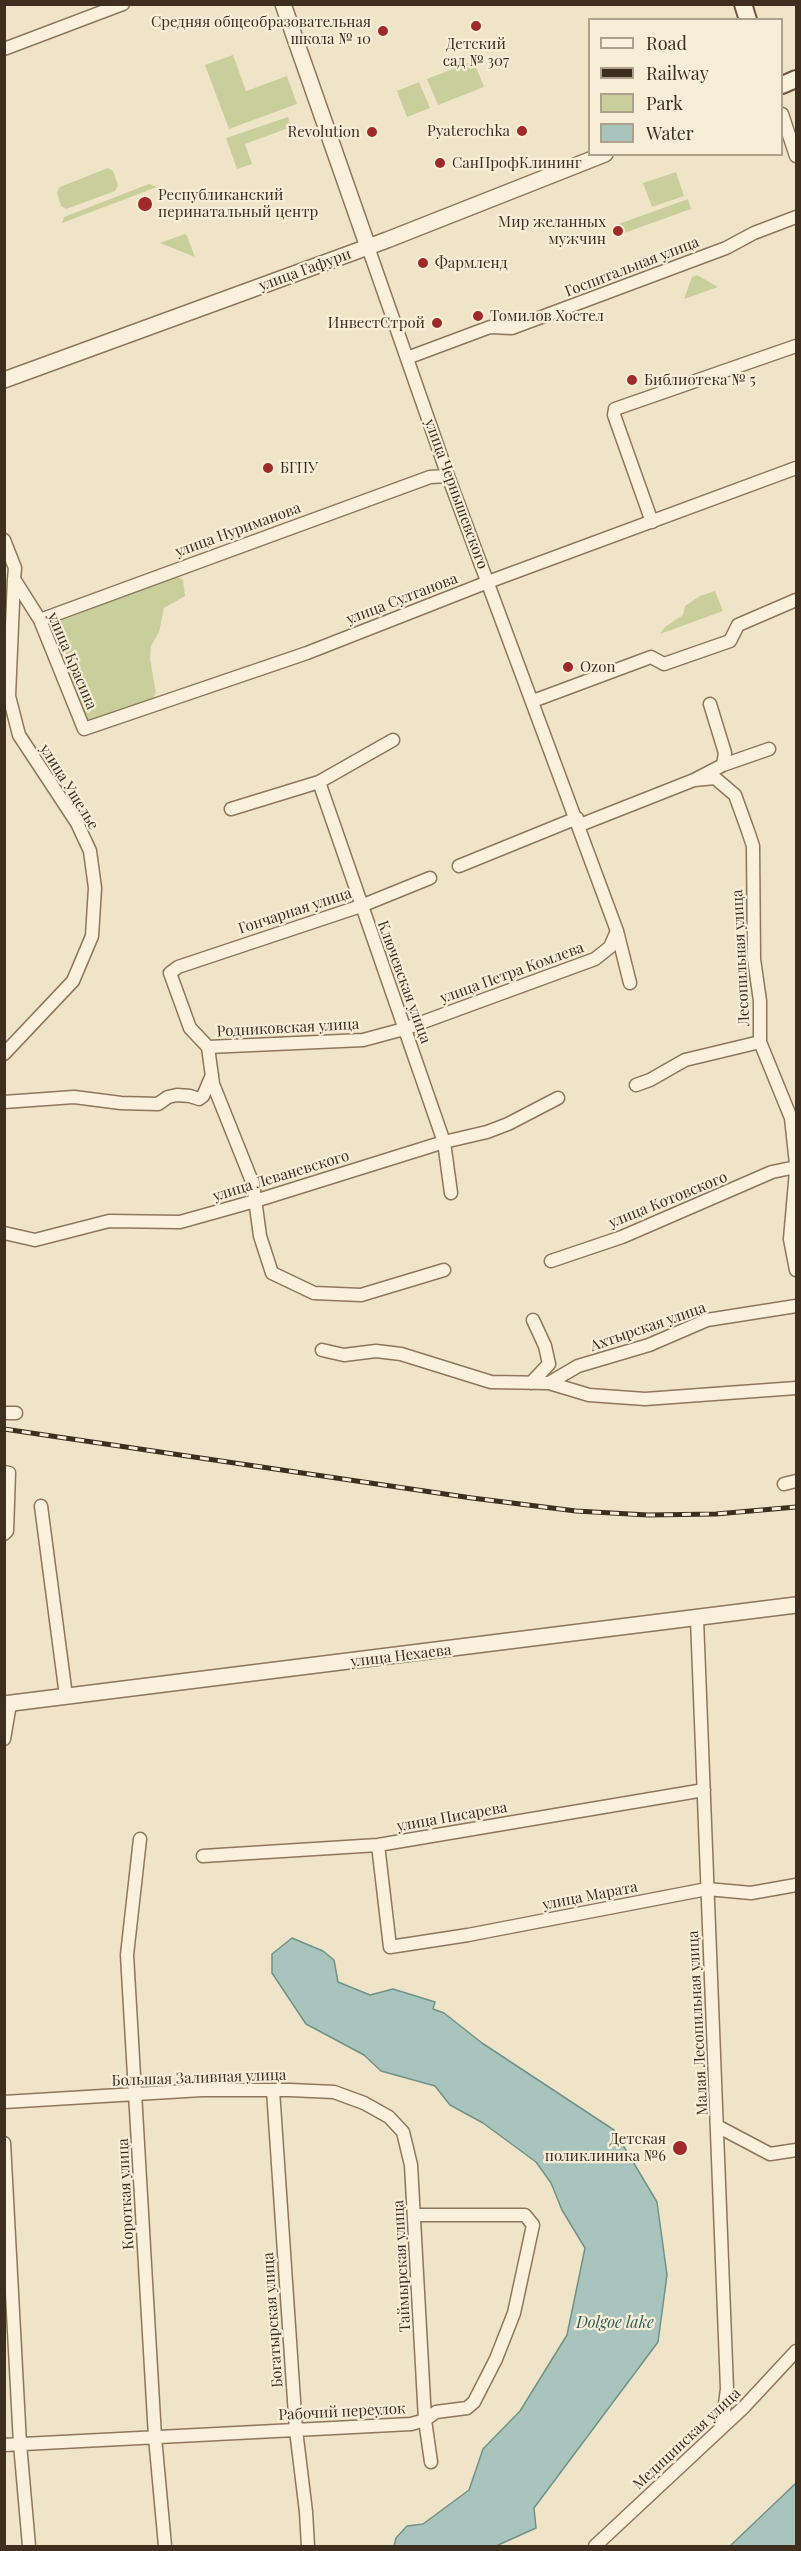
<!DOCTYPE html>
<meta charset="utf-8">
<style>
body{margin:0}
#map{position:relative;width:801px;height:2551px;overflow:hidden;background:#f0e4c8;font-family:"Playfair Display",serif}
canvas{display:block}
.frame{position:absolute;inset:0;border:6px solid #3d2e20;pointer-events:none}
.legend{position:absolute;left:588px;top:18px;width:195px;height:138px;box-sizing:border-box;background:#f7eed8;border:2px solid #ada18e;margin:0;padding:8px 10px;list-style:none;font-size:18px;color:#3d2e20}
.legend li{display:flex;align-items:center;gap:12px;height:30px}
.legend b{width:30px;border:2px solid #ada18e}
</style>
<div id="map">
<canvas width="801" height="2551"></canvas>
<div class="frame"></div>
<ul class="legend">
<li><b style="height:8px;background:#faf1dc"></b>Road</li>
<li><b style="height:8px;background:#3d2e20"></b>Railway</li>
<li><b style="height:16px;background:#c9cf9b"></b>Park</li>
<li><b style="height:16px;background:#a9c4bc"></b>Water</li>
</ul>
</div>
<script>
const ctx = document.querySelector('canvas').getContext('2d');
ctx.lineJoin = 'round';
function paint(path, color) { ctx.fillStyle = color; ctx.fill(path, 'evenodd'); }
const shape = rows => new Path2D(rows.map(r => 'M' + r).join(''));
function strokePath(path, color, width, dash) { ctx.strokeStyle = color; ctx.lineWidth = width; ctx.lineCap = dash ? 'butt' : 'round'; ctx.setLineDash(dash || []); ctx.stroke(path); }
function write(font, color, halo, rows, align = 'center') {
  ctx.font = font + ' "Playfair Display",serif'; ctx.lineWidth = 4.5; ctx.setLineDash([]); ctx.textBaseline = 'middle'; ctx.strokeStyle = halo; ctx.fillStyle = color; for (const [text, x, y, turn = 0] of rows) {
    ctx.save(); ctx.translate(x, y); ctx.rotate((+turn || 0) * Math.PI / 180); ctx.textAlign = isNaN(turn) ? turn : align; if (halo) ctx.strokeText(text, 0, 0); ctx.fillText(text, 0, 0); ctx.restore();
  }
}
paint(shape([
 [233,55,246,91,287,76,297,104,229,129,205,65],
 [476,60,479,66,476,67,484,87,438,105,427,79],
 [419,82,430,108,407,117,397,91],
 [288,117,291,127,245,144,252,164,237,169,226,138],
 [108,168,113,171,118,185,115,191,66,209,61,206,57,192,60,187],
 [676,172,684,196,652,207,643,183],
 [149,184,157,187,62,223,64,217],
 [688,199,691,209,616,236,613,226],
 [185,234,187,236,195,257,160,243],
 [697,275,718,287,684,299,692,277],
 [176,576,183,580,185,596,164,608,159,632,151,646,150,659,156,692,153,698,88,723,49,625],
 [715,591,723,611,660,634,665,627,683,615,685,606,700,596]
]), '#c9cf9b');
const water = shape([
 [292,1938,323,1951,334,1960,338,1982,370,1995,393,1989,435,2002,433,2009,444,2013,482,2043,614,2130,657,2202,667,2275,658,2342,534,2508,536,2528,496,2546,394,2546,396,2538,407,2526,423,2524,469,2490,483,2449,520,2411,567,2335,585,2248,562,2210,551,2183,536,2162,483,2123,450,2105,435,2086,381,2071,364,2055,306,2024,272,1973,272,1954,292,1938],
 [796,2483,796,2546,730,2546,796,2483]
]);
paint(water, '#a9c4bc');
strokePath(water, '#6f938a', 1.5);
const minor = shape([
 [4,49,123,4],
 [782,114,796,156],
 [368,247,448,476,617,931,630,983],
 [407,358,490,327,512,328,726,248,754,233,796,217],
 [652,522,614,415,615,409,796,346],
 [4,540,15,568,14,579,40,620,84,729,307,653,488,582,796,468],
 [40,620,430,477,448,476],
 [533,701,651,657,664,664,730,641,738,625,796,600],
 [710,704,725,753,723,765],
 [694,780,715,778,735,795,748,831,753,846,754,959,760,1001,760,1042,791,1118,796,1164],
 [319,782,444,1142,451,1193],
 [231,809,319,782,393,740],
 [580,825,694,780,723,765,769,749],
 [459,866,577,818],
 [430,878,361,906,178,967,170,973,190,1028,208,1047,213,1084,253,1184,260,1236,272,1273,314,1293,361,1295,444,1270],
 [208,1047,363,1040,404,1029,595,959,610,947,617,931],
 [4,1054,73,981,92,936,95,888,90,851,77,823,19,735,9,696,14,579],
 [636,1085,650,1080,685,1060,760,1042],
 [4,1102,74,1097,121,1103,158,1104,168,1097,177,1095,190,1096,199,1099,203,1096,212,1075],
 [796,1171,790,1239,796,1270],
 [4,1233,35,1240,109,1221,180,1222,255,1201,444,1142,487,1132,508,1124,558,1098],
 [551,1261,622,1237,772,1172,796,1167],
 [322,1350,344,1355,376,1351,401,1354,491,1382,549,1383,578,1366,649,1345,707,1320,796,1306],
 [531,1383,549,1364,545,1346,533,1320],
 [549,1383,589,1395,645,1399,796,1388],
 [4,1413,16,1413],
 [4,1472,9,1473,7,1531,4,1534],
 [784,1484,796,1481],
 [41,1506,66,1696],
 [697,1619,727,2389,722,2426],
 [4,1739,10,1704],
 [140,1839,127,1955,155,2437,165,2546],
 [378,1845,390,1947,468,1935,707,1889,751,1893,796,1885],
 [203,1856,378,1845,704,1790],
 [273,2090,296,2430,306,2512,308,2546],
 [4,2102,202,2090,290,2090,334,2092,364,2103,389,2117,403,2132,411,2165,425,2420,431,2462],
 [717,2126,770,2154,796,2150],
 [4,2143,20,2444,29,2546],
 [4,2445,411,2424,425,2420,436,2412,467,2408,474,2402,496,2359,514,2313,533,2225,525,2215,415,2215],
 [595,2546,744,2407,796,2351]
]);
const tertiary = shape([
 [283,4,368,247],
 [4,380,387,240,605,154],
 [4,1704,796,1605]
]);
const secondary = shape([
 [743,4,748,20],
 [782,85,796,79]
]);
strokePath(minor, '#8d765c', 15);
strokePath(tertiary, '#8d765c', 18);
strokePath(secondary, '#6f573f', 20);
strokePath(minor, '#faf1dc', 12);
strokePath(tertiary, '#faf1dc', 15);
strokePath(secondary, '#faf1dc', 16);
const rail = shape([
 [4,1429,472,1498,576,1511,648,1515,716,1514,796,1507]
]);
strokePath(rail, '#3d2e20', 5);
strokePath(rail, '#f7eed8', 3, [9]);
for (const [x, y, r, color] of [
 [476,26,6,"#9e2a2b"],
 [383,31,6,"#9e2a2b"],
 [522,131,6,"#9e2a2b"],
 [372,132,6,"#9e2a2b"],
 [440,163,6,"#9e2a2b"],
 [145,204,8,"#9e2a2b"],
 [618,231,6,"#9e2a2b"],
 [423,263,6,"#9e2a2b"],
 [478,316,6,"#9e2a2b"],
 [437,323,6,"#9e2a2b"],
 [632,380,6,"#9e2a2b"],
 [268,468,6,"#9e2a2b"],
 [568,667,6,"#9e2a2b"],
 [680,2148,8,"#9e2a2b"]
]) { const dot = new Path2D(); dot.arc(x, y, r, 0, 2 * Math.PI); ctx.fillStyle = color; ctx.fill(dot); strokePath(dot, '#f7eed8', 2); }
write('15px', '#3d2e20', '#f7eed8', [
 ["Средняя общеобразовательная",371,22,"right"],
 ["школа № 10",371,39,"right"],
 ["Детский",476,44,"center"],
 ["сад № 307",476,61,"center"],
 ["Pyaterochka",510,131,"right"],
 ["Revolution",360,132,"right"],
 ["СанПрофКлининг",452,163],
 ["Республиканский",158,195],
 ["перинатальный центр",158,212],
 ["Мир желанных",606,222,"right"],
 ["мужчин",606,239,"right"],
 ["Фармленд",435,263],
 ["Томилов Хостел",490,316],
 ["ИнвестСтрой",425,323,"right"],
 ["Библиотека № 5",644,380],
 ["БГПУ",280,468],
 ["Ozon",580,667],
 ["Детская",666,2139,"right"],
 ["поликлиника №6",666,2156,"right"]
], 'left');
write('15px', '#3d2e20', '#f7eed8', [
 ["Госпитальная улица",632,267,-21],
 ["улица Гафури",305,270,-20],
 ["улица Чернышевского",456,494,70],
 ["улица Нуриманова",238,530,-20],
 ["улица Султанова",402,599,-21],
 ["улица Красина",72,661,67],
 ["улица Ущелье",69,787,58],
 ["Гончарная улица",295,911,-18],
 ["Лесопильная улица",741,958,-93],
 ["улица Петра Комлева",512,973,-20],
 ["Ключевская улица",404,982,70],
 ["Родниковская улица",288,1028,-3],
 ["улица Леваневского",281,1176,-17],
 ["улица Котовского",668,1200,-22],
 ["Ахтырская улица",648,1327,-19],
 ["улица Нехаева",401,1656,-7],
 ["улица Писарева",452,1817,-10],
 ["улица Марата",590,1896,-11],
 ["Малая Лесопильная улица",698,2023,-93],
 ["Большая Заливная улица",199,2078,-2],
 ["Короткая улица",126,2194,-93],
 ["Таймырская улица",402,2266,-93],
 ["Богатырская улица",273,2320,-94],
 ["Рабочий переулок",342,2412,-3],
 ["Медицинская улица",687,2439,-43]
]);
write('italic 16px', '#2f5d5a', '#f7eed8', [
 ["Dolgoe lake",615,2323]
]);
</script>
